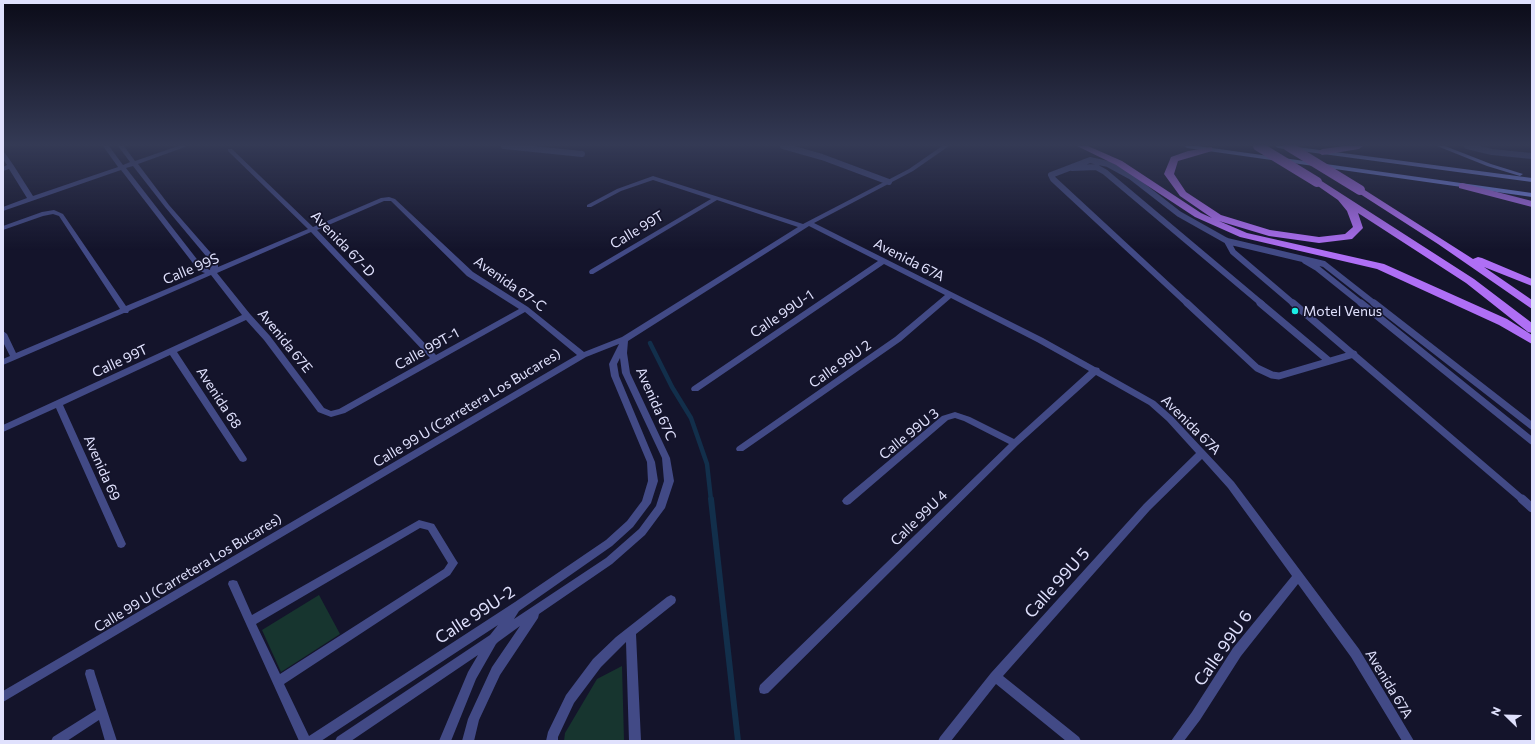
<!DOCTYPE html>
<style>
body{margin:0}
#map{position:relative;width:1535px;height:744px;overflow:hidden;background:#14142b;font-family:Commissioner,sans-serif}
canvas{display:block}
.frame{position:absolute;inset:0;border:4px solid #e0e1fd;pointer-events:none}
.north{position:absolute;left:1487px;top:696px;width:40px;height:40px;-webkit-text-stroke:3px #14142b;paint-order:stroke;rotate:293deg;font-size:11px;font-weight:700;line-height:16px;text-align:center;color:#e0e1fd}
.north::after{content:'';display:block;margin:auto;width:14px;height:18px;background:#e0e1fd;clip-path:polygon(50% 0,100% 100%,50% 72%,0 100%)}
</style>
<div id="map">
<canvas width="1535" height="744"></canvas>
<div class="frame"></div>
<div class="north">N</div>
</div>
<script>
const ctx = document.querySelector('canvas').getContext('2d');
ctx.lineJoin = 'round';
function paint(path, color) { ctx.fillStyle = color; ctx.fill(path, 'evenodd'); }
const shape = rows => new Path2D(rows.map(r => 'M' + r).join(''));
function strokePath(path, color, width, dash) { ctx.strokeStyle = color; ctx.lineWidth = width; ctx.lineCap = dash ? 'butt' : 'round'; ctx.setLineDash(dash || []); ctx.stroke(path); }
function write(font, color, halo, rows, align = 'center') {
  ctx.font = font + ' Commissioner,sans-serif'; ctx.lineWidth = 3.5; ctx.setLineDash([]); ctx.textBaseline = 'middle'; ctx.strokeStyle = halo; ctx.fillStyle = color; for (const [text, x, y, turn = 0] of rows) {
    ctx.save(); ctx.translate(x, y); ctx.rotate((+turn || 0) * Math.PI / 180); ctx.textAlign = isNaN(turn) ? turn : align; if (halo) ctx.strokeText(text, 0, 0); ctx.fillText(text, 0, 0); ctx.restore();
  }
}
paint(shape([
 [319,595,340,634,281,672,262,630],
 [622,666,624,741,564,741,565,733,597,679]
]), '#17352f');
strokePath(shape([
 [650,343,672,387,691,418,707,464,711,500]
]), '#122f4b', 4.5);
strokePath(shape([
 [711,499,738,741]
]), '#122f4b', 6);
strokePath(shape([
 [504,146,582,154],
 [783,146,822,157,889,182],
 [1467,146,1492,152,1532,156],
 [1072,168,1096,167,1105,172,1262,304],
 [1227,241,1233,252,1294,304],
 [1305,261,1317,268,1362,304],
 [1188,304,1053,179,1051,175,1090,160,1108,164,1130,176,1179,214,1227,241,1324,264,1375,304]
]), '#424a86', 6);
strokePath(shape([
 [1187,303,1257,368,1272,375,1279,376,1354,354],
 [1260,303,1329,361],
 [1293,303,1523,500],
 [1361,303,1532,441],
 [1374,303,1532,426]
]), '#424a86', 7);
strokePath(shape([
 [1522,499,1532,508]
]), '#424a86', 9);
paint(shape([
 [103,146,109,146,123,165,130,162,118,146,124,146,135,161,178,146,186,146,185,147,138,164,169,205,217,260,218,262,218,267,308,229,228,151,228,149,232,149,313,227,381,198,389,197,395,199,473,272,528,307,584,352,622,337,798,227,717,200,593,274,590,274,589,272,590,270,711,199,653,180,621,191,591,207,587,207,587,205,617,189,653,176,803,224,909,169,942,146,949,146,913,171,814,223,1043,338,1095,367,1099,368,1100,370,1155,401,1173,417,1234,482,1359,649,1414,741,1402,741,1351,657,1298,584,1241,656,1200,720,1184,741,1171,741,1192,712,1233,648,1292,576,1228,488,1202,459,1150,510,1003,676,1079,737,1081,741,1066,741,996,684,951,741,938,741,940,737,991,673,1144,504,1196,453,1167,421,1149,405,1096,375,1018,445,768,693,764,694,760,693,759,689,760,685,1009,444,964,421,955,418,948,420,850,504,847,505,844,504,842,501,844,498,942,416,955,412,970,417,1014,439,1089,371,1037,342,951,298,901,341,743,451,737,451,736,449,737,447,895,337,945,295,884,264,698,391,692,391,691,389,692,387,878,261,809,226,628,341,627,353,630,373,670,458,674,481,665,508,645,535,612,564,539,614,538,618,500,675,479,720,474,741,462,741,468,719,492,667,520,626,498,642,496,644,476,679,451,741,439,741,468,672,478,655,351,741,335,741,337,737,490,635,498,625,321,741,299,741,228,584,229,581,233,580,237,581,252,615,419,520,434,524,456,560,458,563,450,575,284,684,309,736,515,602,606,540,627,521,642,501,648,481,647,462,611,376,609,364,619,344,586,357,3,702,3,691,577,355,525,312,345,413,331,417,318,412,264,340,246,320,177,352,246,457,247,459,246,461,243,462,240,461,170,355,63,405,126,544,124,547,121,548,118,547,56,408,3,432,3,425,242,315,211,275,129,311,128,313,124,313,3,365,3,359,10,356,3,342,3,331,7,334,16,353,120,309,59,216,53,214,43,216,3,230,3,226,42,212,54,210,63,214,126,306,205,273,199,271,121,170,3,211,3,207,27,198,9,169,3,171,3,167,7,165,3,159,3,152,5,153,14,166,33,196,118,167,103,146],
 [133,166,165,207,211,262,210,270,203,267,126,168,133,166],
 [384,201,391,201,467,276,519,309,436,355,317,230,384,201],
 [311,232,430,358,339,409,331,411,324,408,270,336,250,314,217,273,311,232],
 [620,358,622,373,662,458,664,481,656,506,639,529,606,558,514,619,519,611,612,546,633,527,651,503,658,481,655,462,619,376,617,364,620,358],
 [420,528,428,530,448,563,444,569,280,674,256,624,420,528],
 [671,595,675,597,676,600,675,603,636,634,641,741,629,741,626,642,601,667,574,703,558,737,558,741,546,741,548,732,566,695,593,659,616,637,667,597,671,595],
 [90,669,94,670,95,674,117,741,105,741,99,720,67,741,51,741,53,737,96,710,85,674,86,670,90,669]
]), '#424a86');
paint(shape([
 [1184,146,1198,146,1532,193,1532,197,1187,148,1184,146],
 [1275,146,1290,146,1532,178,1532,182,1278,148,1275,146],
 [1437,146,1445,146,1491,164,1523,174,1520,176,1487,166,1437,146]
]), '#7e8df6');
paint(shape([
 [1077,146,1088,146,1122,161,1201,213,1212,218,1180,196,1164,174,1171,157,1188,151,1212,147,1212,151,1178,161,1174,174,1186,192,1221,215,1270,230,1319,237,1345,234,1353,227,1347,211,1338,200,1312,182,1317,179,1320,180,1474,279,1532,323,1532,333,1528,332,1466,283,1358,213,1363,228,1352,239,1319,243,1269,236,1219,221,1247,233,1384,264,1507,319,1532,335,1532,344,1499,325,1377,269,1240,237,1195,217,1116,165,1077,146],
 [1344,146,1363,146,1359,149,1322,155,1318,152,1322,149,1344,146],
 [1462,183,1532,201,1532,207,1459,188,1459,184,1462,183],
 [1360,187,1473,259,1478,257,1482,258,1532,279,1532,286,1484,267,1532,300,1532,309,1438,244,1357,192,1357,188,1360,187]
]), '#af6ff5');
strokePath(shape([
 [1258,146,1317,182],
 [1288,146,1360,190]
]), '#af6ff5', 10);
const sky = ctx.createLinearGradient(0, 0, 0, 250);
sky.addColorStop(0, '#0b0b18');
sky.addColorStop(0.58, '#343a55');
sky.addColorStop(1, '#343a5500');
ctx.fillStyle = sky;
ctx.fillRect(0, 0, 1535, 250);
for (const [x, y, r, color] of [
 [1295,311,4,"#1aeee4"]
]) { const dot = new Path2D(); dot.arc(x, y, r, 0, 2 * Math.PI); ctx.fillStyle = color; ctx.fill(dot); strokePath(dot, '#14142b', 1.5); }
write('14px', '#e0e1fd', '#14142b', [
 ["Calle 99T",637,230,-31],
 ["Avenida 67-D",343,244,46],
 ["Avenida 67A",909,260,27],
 ["Calle 99S",191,269,-23],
 ["Avenida 67-C",510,284,35],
 ["Calle 99U-1",782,314,-34],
 ["Avenida 67E",285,341,51],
 ["Calle 99T-1",427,349,-29],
 ["Calle 99T",120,361,-25],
 ["Calle 99U 2",840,364,-35],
 ["Avenida 68",219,398,57],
 ["Avenida 67C",656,404,66],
 ["Calle 99 U (Carretera Los Bucares)",467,408,-31],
 ["Avenida 67A",1191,425,45],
 ["Calle 99U 3",909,434,-39],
 ["Avenida 69",102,468,66],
 ["Calle 99U 4",919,518,-44],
 ["Calle 99 U (Carretera Los Bucares)",188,573,-31],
 ["Avenida 67A",1389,684,59]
]);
write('14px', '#e0e1fd', '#14142b', [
 ["Motel Venus",1303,311]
], 'left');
write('17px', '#e0e1fd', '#14142b', [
 ["Calle 99U 5",1057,583,-48],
 ["Calle 99U-2",475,615,-33],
 ["Calle 99U 6",1223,648,-55]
]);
</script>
